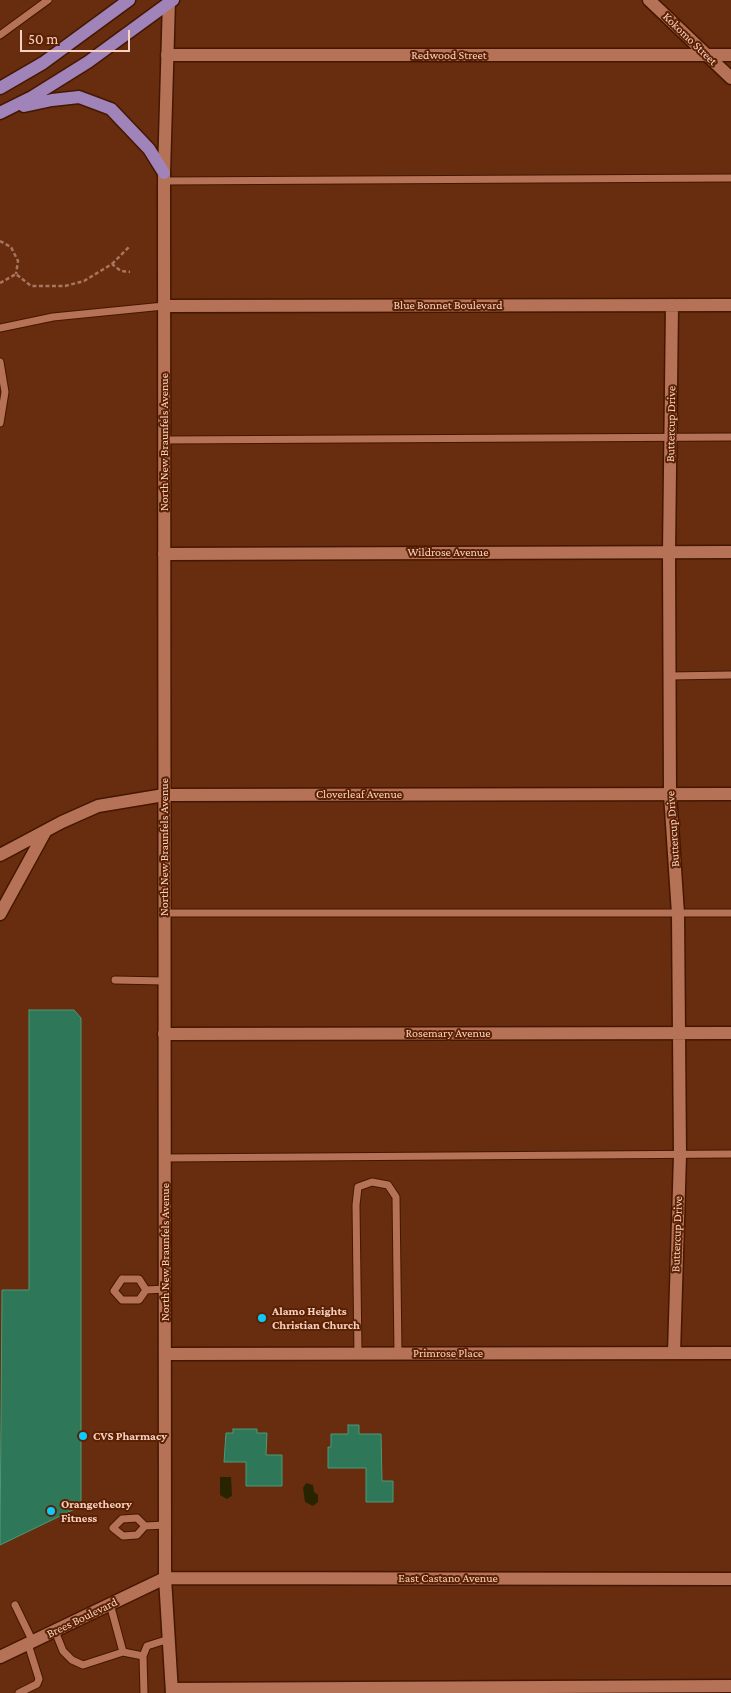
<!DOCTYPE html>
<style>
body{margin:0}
#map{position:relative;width:731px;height:1693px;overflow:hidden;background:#682c0f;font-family:"Crimson Pro",serif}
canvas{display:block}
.scale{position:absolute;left:20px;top:30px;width:110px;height:22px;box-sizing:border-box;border:2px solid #f7d1c2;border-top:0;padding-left:6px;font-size:15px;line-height:18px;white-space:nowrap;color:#f7d1c2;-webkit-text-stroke:4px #5c2102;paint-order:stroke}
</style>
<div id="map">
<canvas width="731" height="1693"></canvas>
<div class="scale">50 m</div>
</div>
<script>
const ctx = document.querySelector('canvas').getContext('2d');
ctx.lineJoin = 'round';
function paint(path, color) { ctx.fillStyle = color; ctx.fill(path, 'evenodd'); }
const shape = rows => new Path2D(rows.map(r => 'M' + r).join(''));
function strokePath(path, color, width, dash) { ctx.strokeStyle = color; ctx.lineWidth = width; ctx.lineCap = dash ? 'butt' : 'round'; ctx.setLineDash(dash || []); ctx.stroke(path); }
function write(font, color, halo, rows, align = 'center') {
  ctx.font = font + ' "Crimson Pro",serif'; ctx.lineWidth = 4; ctx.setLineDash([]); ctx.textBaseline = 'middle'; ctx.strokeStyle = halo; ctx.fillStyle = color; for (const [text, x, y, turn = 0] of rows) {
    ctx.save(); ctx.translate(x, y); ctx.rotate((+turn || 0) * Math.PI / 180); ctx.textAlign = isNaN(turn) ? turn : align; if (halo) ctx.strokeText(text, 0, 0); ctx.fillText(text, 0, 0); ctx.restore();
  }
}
paint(shape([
 [220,1477,231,1477,232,1496,230,1497,227,1499,220,1495],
 [306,1483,313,1485,314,1492,318,1495,318,1502,313,1506,305,1502,303,1488]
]), '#292400');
const building = shape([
 [29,1010,74,1010,81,1018,81,1506,0,1545,2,1290,29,1290,29,1010],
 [348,1425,359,1425,359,1434,381,1434,382,1481,393,1481,393,1502,366,1502,366,1468,328,1468,328,1447,331,1447,331,1434,348,1434,348,1425],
 [233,1429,257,1429,257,1433,267,1433,266,1455,282,1455,282,1486,246,1486,246,1462,224,1462,226,1433,233,1433,233,1429]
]);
paint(building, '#2e7759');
strokePath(building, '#4b9a77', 1);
const lane = shape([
 [0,35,48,0],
 [164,181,731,178],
 [0,328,53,317,164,306],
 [0,362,5,392,0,423],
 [164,440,731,437],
 [669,676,731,675],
 [164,913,731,913],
 [115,980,164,981],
 [164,1158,731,1154],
 [122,1279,139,1279,146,1290,139,1300,122,1300,114,1291,122,1279],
 [146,1290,165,1289],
 [358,1354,356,1205,358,1187,372,1182,388,1185,396,1197,398,1354],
 [145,1526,137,1518,122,1519,113,1528,123,1536,137,1535,145,1526,165,1525],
 [110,1604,123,1652],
 [15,1605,33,1642],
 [55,1631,63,1651,72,1660,83,1665,123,1652,143,1656],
 [19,1693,37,1684,39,1679,28,1644],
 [144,1693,143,1656,147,1646,169,1639]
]);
const street = shape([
 [649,0,731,78],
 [167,55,731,55],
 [672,305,669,552,670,794,678,914,680,1155,674,1353],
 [164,306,731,305],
 [164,554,731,552],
 [0,855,62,822,98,806,164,795,731,794],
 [0,914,45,832],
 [164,1034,731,1033],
 [165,1354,731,1353],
 [0,1657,165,1578],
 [172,1689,731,1686]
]);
const secondary = shape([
 [169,0,164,173,165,1578,172,1693],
 [165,1578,731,1579]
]);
const primary = shape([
 [0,88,43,63,129,0],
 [24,106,52,100,79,97,111,109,149,149,164,173],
 [0,113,32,97,88,62,173,0]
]);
strokePath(lane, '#441702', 9);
strokePath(street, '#441702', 15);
strokePath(secondary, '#441702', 15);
strokePath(primary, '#441702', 15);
strokePath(shape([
 [0,241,11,247,18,261,16,274],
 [112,264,129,247],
 [0,283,16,274,31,286,65,286,84,281,112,264,121,271,130,272]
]), '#a8755f', 2.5, [4, 2.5]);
strokePath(lane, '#b57256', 7);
strokePath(street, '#b57256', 12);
strokePath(secondary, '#b57256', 12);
strokePath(primary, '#a083b8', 12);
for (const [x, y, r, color] of [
 [262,1318,5,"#0ecafa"],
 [83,1436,5,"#0ecafa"],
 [51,1511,5,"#0ecafa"]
]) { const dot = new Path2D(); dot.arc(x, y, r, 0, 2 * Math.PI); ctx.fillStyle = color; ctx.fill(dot); strokePath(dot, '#5c2102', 2); }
write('12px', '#f7d1c2', '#5c2102', [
 ["Kokomo Street",690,39,44],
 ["Redwood Street",449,55],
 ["Blue Bonnet Boulevard",448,305],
 ["Buttercup Drive",671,424,-89],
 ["North New Braunfels Avenue",164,442,-90],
 ["Wildrose Avenue",448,552],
 ["Cloverleaf Avenue",359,794],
 ["Buttercup Drive",673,829,-94],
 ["North New Braunfels Avenue",164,847,-90],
 ["Rosemary Avenue",448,1033],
 ["Buttercup Drive",677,1234,-88],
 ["North New Braunfels Avenue",165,1252,-90],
 ["Primrose Place",448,1353],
 ["East Castano Avenue",448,1578],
 ["Brees Boulevard",82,1618,-26]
]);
write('bold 12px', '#f7d1c2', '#5c2102', [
 ["Alamo Heights",272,1311],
 ["Christian Church",272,1325],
 ["CVS Pharmacy",93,1436],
 ["Orangetheory",61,1504],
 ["Fitness",61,1518]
], 'left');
</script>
